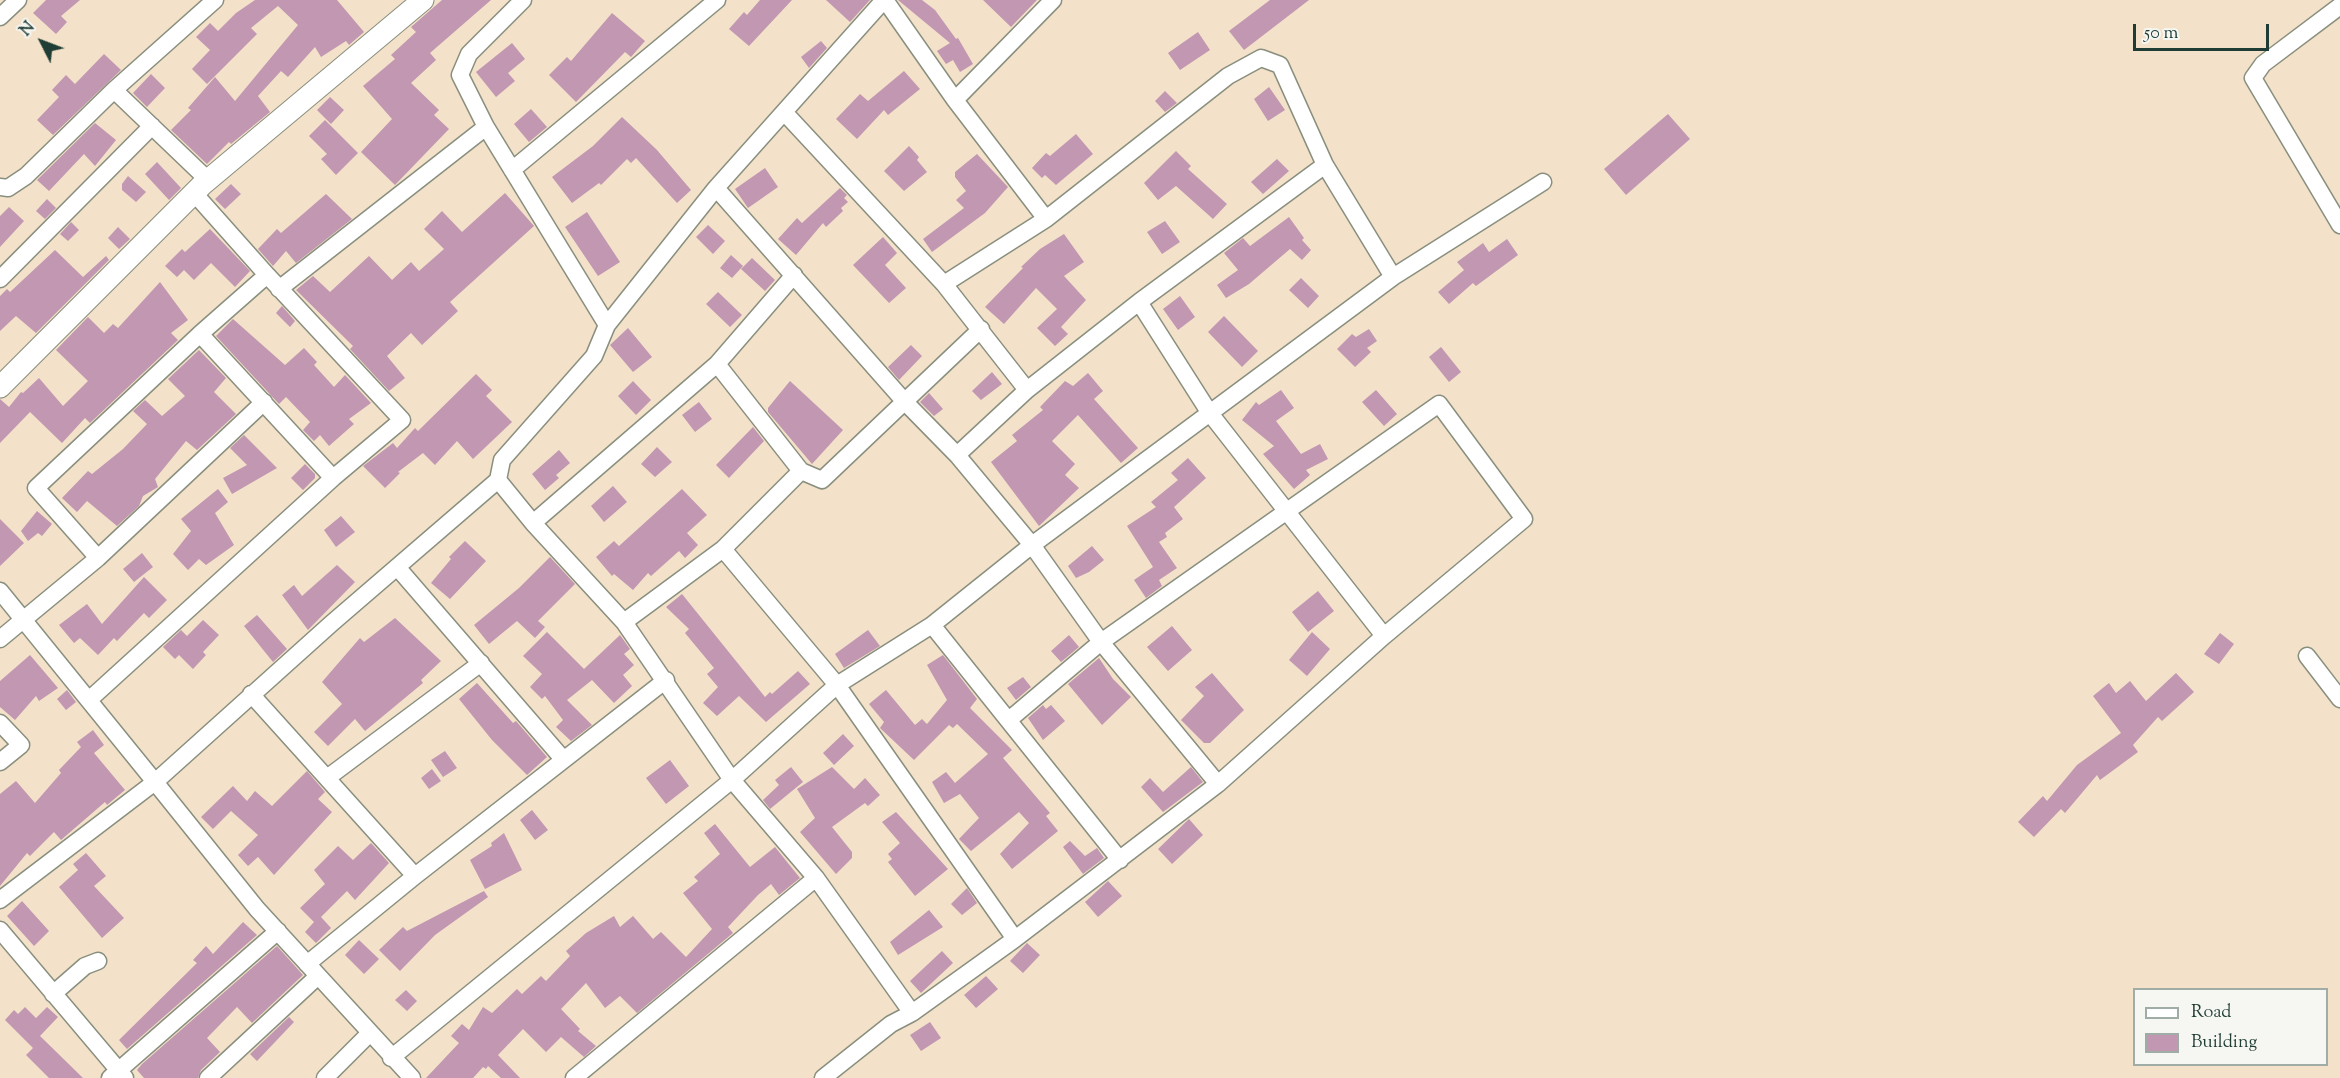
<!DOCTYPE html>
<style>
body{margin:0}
#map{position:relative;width:2340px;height:1078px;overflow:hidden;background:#f3e1c9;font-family:"Sorts Mill Goudy",serif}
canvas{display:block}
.legend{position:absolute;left:2133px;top:988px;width:195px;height:78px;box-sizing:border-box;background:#f6f6f2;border:2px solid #a0aca6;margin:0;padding:8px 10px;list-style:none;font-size:18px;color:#1f3d34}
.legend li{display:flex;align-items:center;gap:12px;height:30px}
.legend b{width:30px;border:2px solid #a0aca6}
.north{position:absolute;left:12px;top:12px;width:60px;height:60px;-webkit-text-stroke:4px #f6f6f2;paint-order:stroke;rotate:312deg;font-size:16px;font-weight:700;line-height:24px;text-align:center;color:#1f3d34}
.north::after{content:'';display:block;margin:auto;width:21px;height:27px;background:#1f3d34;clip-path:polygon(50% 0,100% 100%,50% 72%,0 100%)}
.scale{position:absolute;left:2133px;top:24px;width:136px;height:27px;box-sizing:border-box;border:3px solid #1f3d34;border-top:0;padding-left:8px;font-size:18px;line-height:21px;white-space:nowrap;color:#1f3d34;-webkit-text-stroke:4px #f6f6f2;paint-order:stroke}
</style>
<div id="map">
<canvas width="2340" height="1078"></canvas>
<ul class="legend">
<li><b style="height:8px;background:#fff"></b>Road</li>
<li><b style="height:16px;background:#c197b2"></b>Building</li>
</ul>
<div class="north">N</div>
<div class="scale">50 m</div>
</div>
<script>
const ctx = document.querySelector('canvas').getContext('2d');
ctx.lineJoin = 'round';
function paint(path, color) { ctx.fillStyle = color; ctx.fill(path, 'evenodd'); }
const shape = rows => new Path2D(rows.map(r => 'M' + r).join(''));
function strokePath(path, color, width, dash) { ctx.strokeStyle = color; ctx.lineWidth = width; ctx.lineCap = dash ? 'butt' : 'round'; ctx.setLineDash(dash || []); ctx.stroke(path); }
paint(shape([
 [46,0,80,0,61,16,67,22,56,34,33,13],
 [255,0,337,0,364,32,349,45,346,41,321,57,315,47,288,77,281,71,258,96,270,112,231,144,229,142,207,164,171,130,191,110,188,108,215,77,235,101,298,25,278,6,251,28,257,34,207,84,192,69,210,50,196,37,210,23,218,31,236,13],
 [442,0,491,0,430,53,436,60,411,83,439,110,434,115,449,129,395,185,361,152,392,119,363,86,395,59,391,55,416,32,411,27],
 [760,0,792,0,749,46,729,29,744,12,747,15],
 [826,0,870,0,850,22],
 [898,0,922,0,935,10,956,39,958,38,973,64,960,72,953,60,946,64,937,51,950,43],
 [983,0,1037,0,1011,27],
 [1270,0,1309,0,1244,50,1229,31],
 [612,13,645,41,631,57,625,52,576,102,549,75,567,57,571,61],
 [1198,32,1210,50,1180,70,1168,53],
 [821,41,827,48,809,68,801,57],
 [512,43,525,59,508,73,515,81,496,97,476,72],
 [104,54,121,70,53,135,37,120,59,97,52,90,66,75,75,84],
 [904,71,920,89,888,115,884,110,857,139,836,119,860,94,868,101],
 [151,74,165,88,147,107,133,93],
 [1269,87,1285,110,1268,121,1254,99],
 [1165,91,1177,103,1165,112,1155,101],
 [330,97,344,110,331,124,317,110],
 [531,109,547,127,529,142,514,124],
 [1668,114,1690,139,1626,195,1604,169],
 [622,117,657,150,691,190,677,203,636,158,631,163,627,159,601,185,599,183,572,203,552,177,593,146],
 [325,120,358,153,336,175,321,159,327,154,309,136],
 [95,123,116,140,95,166,84,154,49,191,37,180],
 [1076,134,1093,154,1056,185,1045,175,1042,178,1032,168,1046,153,1050,156],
 [909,146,919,157,917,160,927,172,904,191,884,171],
 [1176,151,1191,166,1188,169,1227,204,1213,219,1176,186,1158,200,1144,183],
 [977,154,1008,187,985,213,932,252,923,239,964,208,956,200,966,191,955,177,955,172],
 [1277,159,1289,171,1263,194,1251,182],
 [157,162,181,188,169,200,145,174],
 [765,168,778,187,748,208,735,189],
 [128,176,146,192,136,202,122,190,122,184],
 [231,184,241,194,225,209,215,199],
 [840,188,847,195,844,198,848,202,841,208,843,211,826,227,823,223,796,255,778,239,797,218,802,223],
 [505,193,534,226,450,302,458,311,422,345,411,333,387,356,405,378,389,391,350,349,353,346,296,290,313,276,330,292,369,256,392,280,411,262,419,271,444,249,424,229,442,211,462,232],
 [326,194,352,219,296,263,286,251,273,266,258,249,277,229,281,233],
 [47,199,56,208,45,219,36,211],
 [9,207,24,221,0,247,0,216],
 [587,212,620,262,598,276,565,227],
 [1289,217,1304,238,1302,240,1311,250,1302,260,1290,249,1249,284,1226,298,1217,285,1238,270,1224,253,1243,238,1250,246],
 [1165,221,1180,242,1162,254,1147,232],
 [71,222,79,230,68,241,60,234],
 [708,225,725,241,713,254,696,237],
 [118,227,130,239,119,249,108,238],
 [210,229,250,271,235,287,211,263,194,280,184,270,177,277,165,266,182,249,185,252],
 [1064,234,1084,262,1064,276,1086,300,1061,327,1068,334,1055,346,1037,328,1057,309,1036,288,1004,324,985,307,1023,268,1021,267,1040,249],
 [883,237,897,253,885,265,906,288,889,303,853,265],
 [1507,239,1518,255,1476,286,1473,283,1449,304,1438,292,1464,270,1457,262,1483,243,1489,252],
 [55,250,83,277,106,256,109,260,36,333,16,316,0,331,0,296,7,289,10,292],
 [731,255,743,266,732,278,720,268],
 [752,258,775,280,765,291,741,269],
 [1301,278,1319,296,1308,308,1289,290],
 [160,282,188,320,171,333,178,340,90,423,85,418,62,443,30,412,0,443,0,399,9,407,21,392,23,393,39,378,63,406,88,381,56,350,88,317,104,333,113,324,118,328],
 [718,292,742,315,730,327,706,304],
 [1180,296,1195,317,1178,330,1163,309],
 [282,306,295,321,290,327,276,313],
 [1224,316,1258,351,1242,367,1208,332],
 [233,319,285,365,304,348,317,362,314,365,334,387,345,375,371,403,349,419,354,424,329,446,320,435,314,441,303,430,310,422,286,397,279,404,216,336],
 [628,328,652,357,633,372,610,345],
 [1369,329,1377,341,1367,348,1371,352,1355,367,1337,349,1352,334,1356,337],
 [911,345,922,356,899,380,888,367],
 [1441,347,1461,372,1449,382,1429,357],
 [199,350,226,378,214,392,236,414,197,450,186,441,155,479,158,487,143,496,139,506,117,526,87,501,77,512,62,498,88,471,92,474,123,449,147,424,133,411,145,400,162,416,185,396,168,379],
 [992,372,1002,384,981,400,972,391],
 [1088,373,1103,391,1094,399,1138,448,1121,463,1078,415,1052,441,1075,464,1065,475,1079,488,1039,526,991,462,1017,441,1012,435,1043,410,1040,407,1065,381,1073,386],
 [476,374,492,390,486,396,512,422,473,459,457,441,435,465,423,453,398,472,400,473,385,488,363,466,393,443,397,448,415,428,418,431],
 [633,381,651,400,636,415,618,396],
 [790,381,843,430,812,464,768,412,768,408],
 [1281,390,1294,408,1276,421,1301,454,1320,444,1328,459,1306,470,1310,475,1294,489,1263,454,1274,446,1242,420,1256,402,1259,405],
 [1376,390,1397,414,1384,426,1362,402],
 [929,393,943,409,934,416,920,402],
 [699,402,712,419,695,432,682,415],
 [753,427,764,441,729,478,716,465],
 [244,435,277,468,232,494,223,478,247,465,230,448],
 [657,447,672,462,655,477,641,464],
 [559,450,570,463,556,475,559,478,545,490,532,474],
 [1188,458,1206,478,1174,507,1183,519,1165,533,1167,537,1159,542,1177,568,1159,580,1162,586,1146,598,1134,580,1153,567,1127,526,1156,507,1151,502,1178,480,1171,473],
 [305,464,315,474,315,478,303,490,291,478],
 [613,486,627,502,604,522,591,506],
 [218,489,228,502,215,513,234,545,206,565,199,559,188,570,173,554,191,531,181,519],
 [682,489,707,515,687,533,698,545,685,558,679,551,651,576,648,573,633,590,614,574,612,576,596,557,614,541,619,546],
 [37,511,52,524,42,536,38,533,28,541,21,531],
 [341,516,355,532,336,547,324,530],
 [0,519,24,543,0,566],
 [465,541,486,561,450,599,431,583,451,559,449,557],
 [1092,546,1104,560,1089,572,1076,578,1068,566],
 [142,553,153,567,134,582,123,569],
 [550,557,575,584,538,621,545,627,535,638,517,621,489,644,474,625,519,588],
 [337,565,355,582,308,630,282,595,294,585,302,596],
 [144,577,167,600,149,618,144,613,117,641,114,638,98,655,80,638,74,643,59,625,87,604,102,624],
 [1318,591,1334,611,1308,632,1292,612],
 [682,594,765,697,770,692,772,694,798,671,810,684,766,722,739,696,717,716,703,703,718,687,707,674,714,668,685,633,689,629,666,607],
 [257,615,287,649,273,662,244,626],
 [395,618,441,661,421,680,423,683,365,731,355,719,328,746,314,732,342,704,322,682,360,638,364,642],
 [203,620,219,635,203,652,206,655,193,669,179,655,175,659,163,647,181,630,187,636],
 [1172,626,1192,650,1168,671,1147,647],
 [868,630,880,646,844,668,835,654],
 [547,632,584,669,620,635,630,649,624,654,634,665,623,675,632,686,614,703,592,680,567,700,592,725,571,741,556,727,563,720,545,696,542,699,530,687,542,674,523,656],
 [1312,632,1330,649,1307,676,1289,660],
 [2220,633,2234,644,2219,664,2204,654],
 [1069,635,1079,647,1061,662,1051,651],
 [30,655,58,688,39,701,36,696,15,720,0,707,0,681],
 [943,655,977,699,970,708,1012,750,1003,758,1050,813,1046,816,1058,831,1012,869,1000,854,1029,823,1019,812,971,851,959,839,979,818,960,794,944,803,932,782,946,772,955,783,988,754,957,724,953,728,949,725,914,760,880,728,884,722,869,704,886,690,915,725,922,719,927,724,947,700,927,665],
 [1099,658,1113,679,1131,697,1102,725,1068,684],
 [1212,673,1244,710,1210,743,1204,743,1181,720,1204,696,1195,687],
 [2176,673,2194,692,2162,721,2158,717,2133,745,2138,752,2100,780,2097,775,2065,813,2061,809,2034,837,2018,822,2043,796,2047,801,2077,765,2121,733,2093,696,2109,683,2116,693,2130,681,2146,701],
 [1023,677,1031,687,1016,700,1007,688],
 [477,683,513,723,516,721,547,757,527,775,492,740,459,699],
 [67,690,76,702,66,710,57,699],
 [1043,705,1046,709,1051,705,1065,721,1043,740,1028,718],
 [93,730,104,745,94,753,125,790,107,805,105,802,61,840,54,832,30,856,27,853,0,886,0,794,16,781,35,803,61,773,59,770,81,747,77,742],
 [843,734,854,746,834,765,823,753],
 [445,751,457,768,443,777,431,760],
 [670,760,689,786,666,804,646,778],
 [791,767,803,782,770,809,763,800,779,785,775,780],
 [832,767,854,789,865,778,880,795,868,806,865,803,832,827,852,852,852,858,836,874,800,832,815,818,797,789],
 [1191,767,1203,782,1163,812,1141,787,1150,778,1163,792],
 [432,769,441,781,429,789,421,778],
 [307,771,325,792,318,799,332,812,274,875,258,857,248,866,238,855,258,835,231,811,213,829,201,817,233,786,247,801,255,791,272,806],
 [532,810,548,830,535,840,520,820],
 [896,812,948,869,915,896,888,862,892,859,888,854,900,843,882,822],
 [1189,819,1203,835,1172,864,1158,849],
 [715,824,750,867,775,847,800,878,779,895,771,884,758,895,728,927,733,933,637,1013,620,996,605,1008,586,983,561,1009,580,1029,578,1031,596,1046,584,1057,561,1037,546,1052,523,1029,498,1055,520,1078,501,1078,488,1066,486,1069,483,1067,473,1078,426,1078,459,1043,451,1036,462,1024,469,1030,483,1007,492,1013,517,989,522,994,541,976,546,981,570,956,566,951,586,933,614,916,620,927,633,916,653,939,661,932,686,957,712,929,683,893,698,881,694,877,720,854,704,833],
 [504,833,522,870,485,889,470,860,492,846,491,843],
 [1070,841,1085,856,1097,848,1104,858,1083,874,1063,847],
 [371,843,389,863,355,900,347,891,321,917,331,928,316,943,305,932,314,922,300,908,325,884,314,870,338,846,353,860],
 [86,853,106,876,94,886,124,918,102,938,59,887,78,870,73,864],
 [1108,881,1122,896,1098,917,1085,902],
 [967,888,977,903,962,915,951,904],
 [484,891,488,897,435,935,400,971,379,950,403,927,407,931],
 [22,901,49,931,34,946,7,916],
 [929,910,943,927,898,955,890,942],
 [243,922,257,935,127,1049,119,1040,197,963,193,960,206,946,213,954],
 [359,940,379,959,364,974,345,955],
 [1027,943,1040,955,1023,973,1010,961],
 [277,946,303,975,252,1023,237,1007,207,1038,220,1052,201,1070,198,1078,144,1078,137,1070,142,1064],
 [942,951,953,963,921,993,910,981],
 [986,976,998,989,976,1008,964,995],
 [406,990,417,1001,407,1011,395,1000],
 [25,1007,36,1018,47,1007,58,1017,40,1036,83,1078,49,1078,26,1055,33,1048,5,1020,14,1010,18,1014],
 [289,1017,294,1022,257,1061,250,1054],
 [930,1022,941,1038,921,1051,910,1035]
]), '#c197b2');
const minor = shape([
 [523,0,469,54,460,75,486,127,607,325],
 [884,0,716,188,607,325,594,356,502,460,498,480,533,523,624,622,732,780,816,878,912,1013],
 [885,0,955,100,1046,219,944,284,1027,390,957,455,1032,545,1101,642,1218,784],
 [2340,6,2263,64,2253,78,2340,225],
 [0,17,18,0],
 [114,90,208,180],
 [955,100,1053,0],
 [784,112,944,284],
 [512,170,717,0],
 [0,187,8,188,26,176,114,90,215,0],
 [716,188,905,402,957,455],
 [1046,219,1228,76,1261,58,1280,65,1325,165,1393,277],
 [267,275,402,420,333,478],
 [0,279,152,126],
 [279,289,486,127],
 [1139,302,1209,412,1384,636],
 [1027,390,1139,302,1325,165],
 [801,471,822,480,981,329],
 [533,523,717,364,794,275],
 [723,549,837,685,1015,939],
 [98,558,36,488,200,334,267,275,194,193],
 [397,567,563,759],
 [0,591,155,782,0,900],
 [624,622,723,549,801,471,717,364],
 [932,625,1120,860],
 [0,639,98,558,264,402],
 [2307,656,2340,699],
 [251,694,415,876],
 [90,699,333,478,200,334],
 [0,723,21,745,0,762],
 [327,778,481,663],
 [0,930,125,1078],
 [307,964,415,876,666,680],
 [53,994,85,966,98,961],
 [391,1058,732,780,837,685,932,625,1032,545,1393,277,1543,182],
 [110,1078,278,931],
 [208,1078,318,976],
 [325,1078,369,1034],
 [412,1078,257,909,155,782,332,623,498,480],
 [574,1078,816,878],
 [823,1078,891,1024,912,1013,1015,939,1218,784,1384,636,1524,519,1439,404,1101,642,1010,719]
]);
const tertiary = shape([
 [0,387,202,185,423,0]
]);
strokePath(minor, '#898f7e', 19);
strokePath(tertiary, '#898f7e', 23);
strokePath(minor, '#fff', 16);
strokePath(tertiary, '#fff', 21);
</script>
